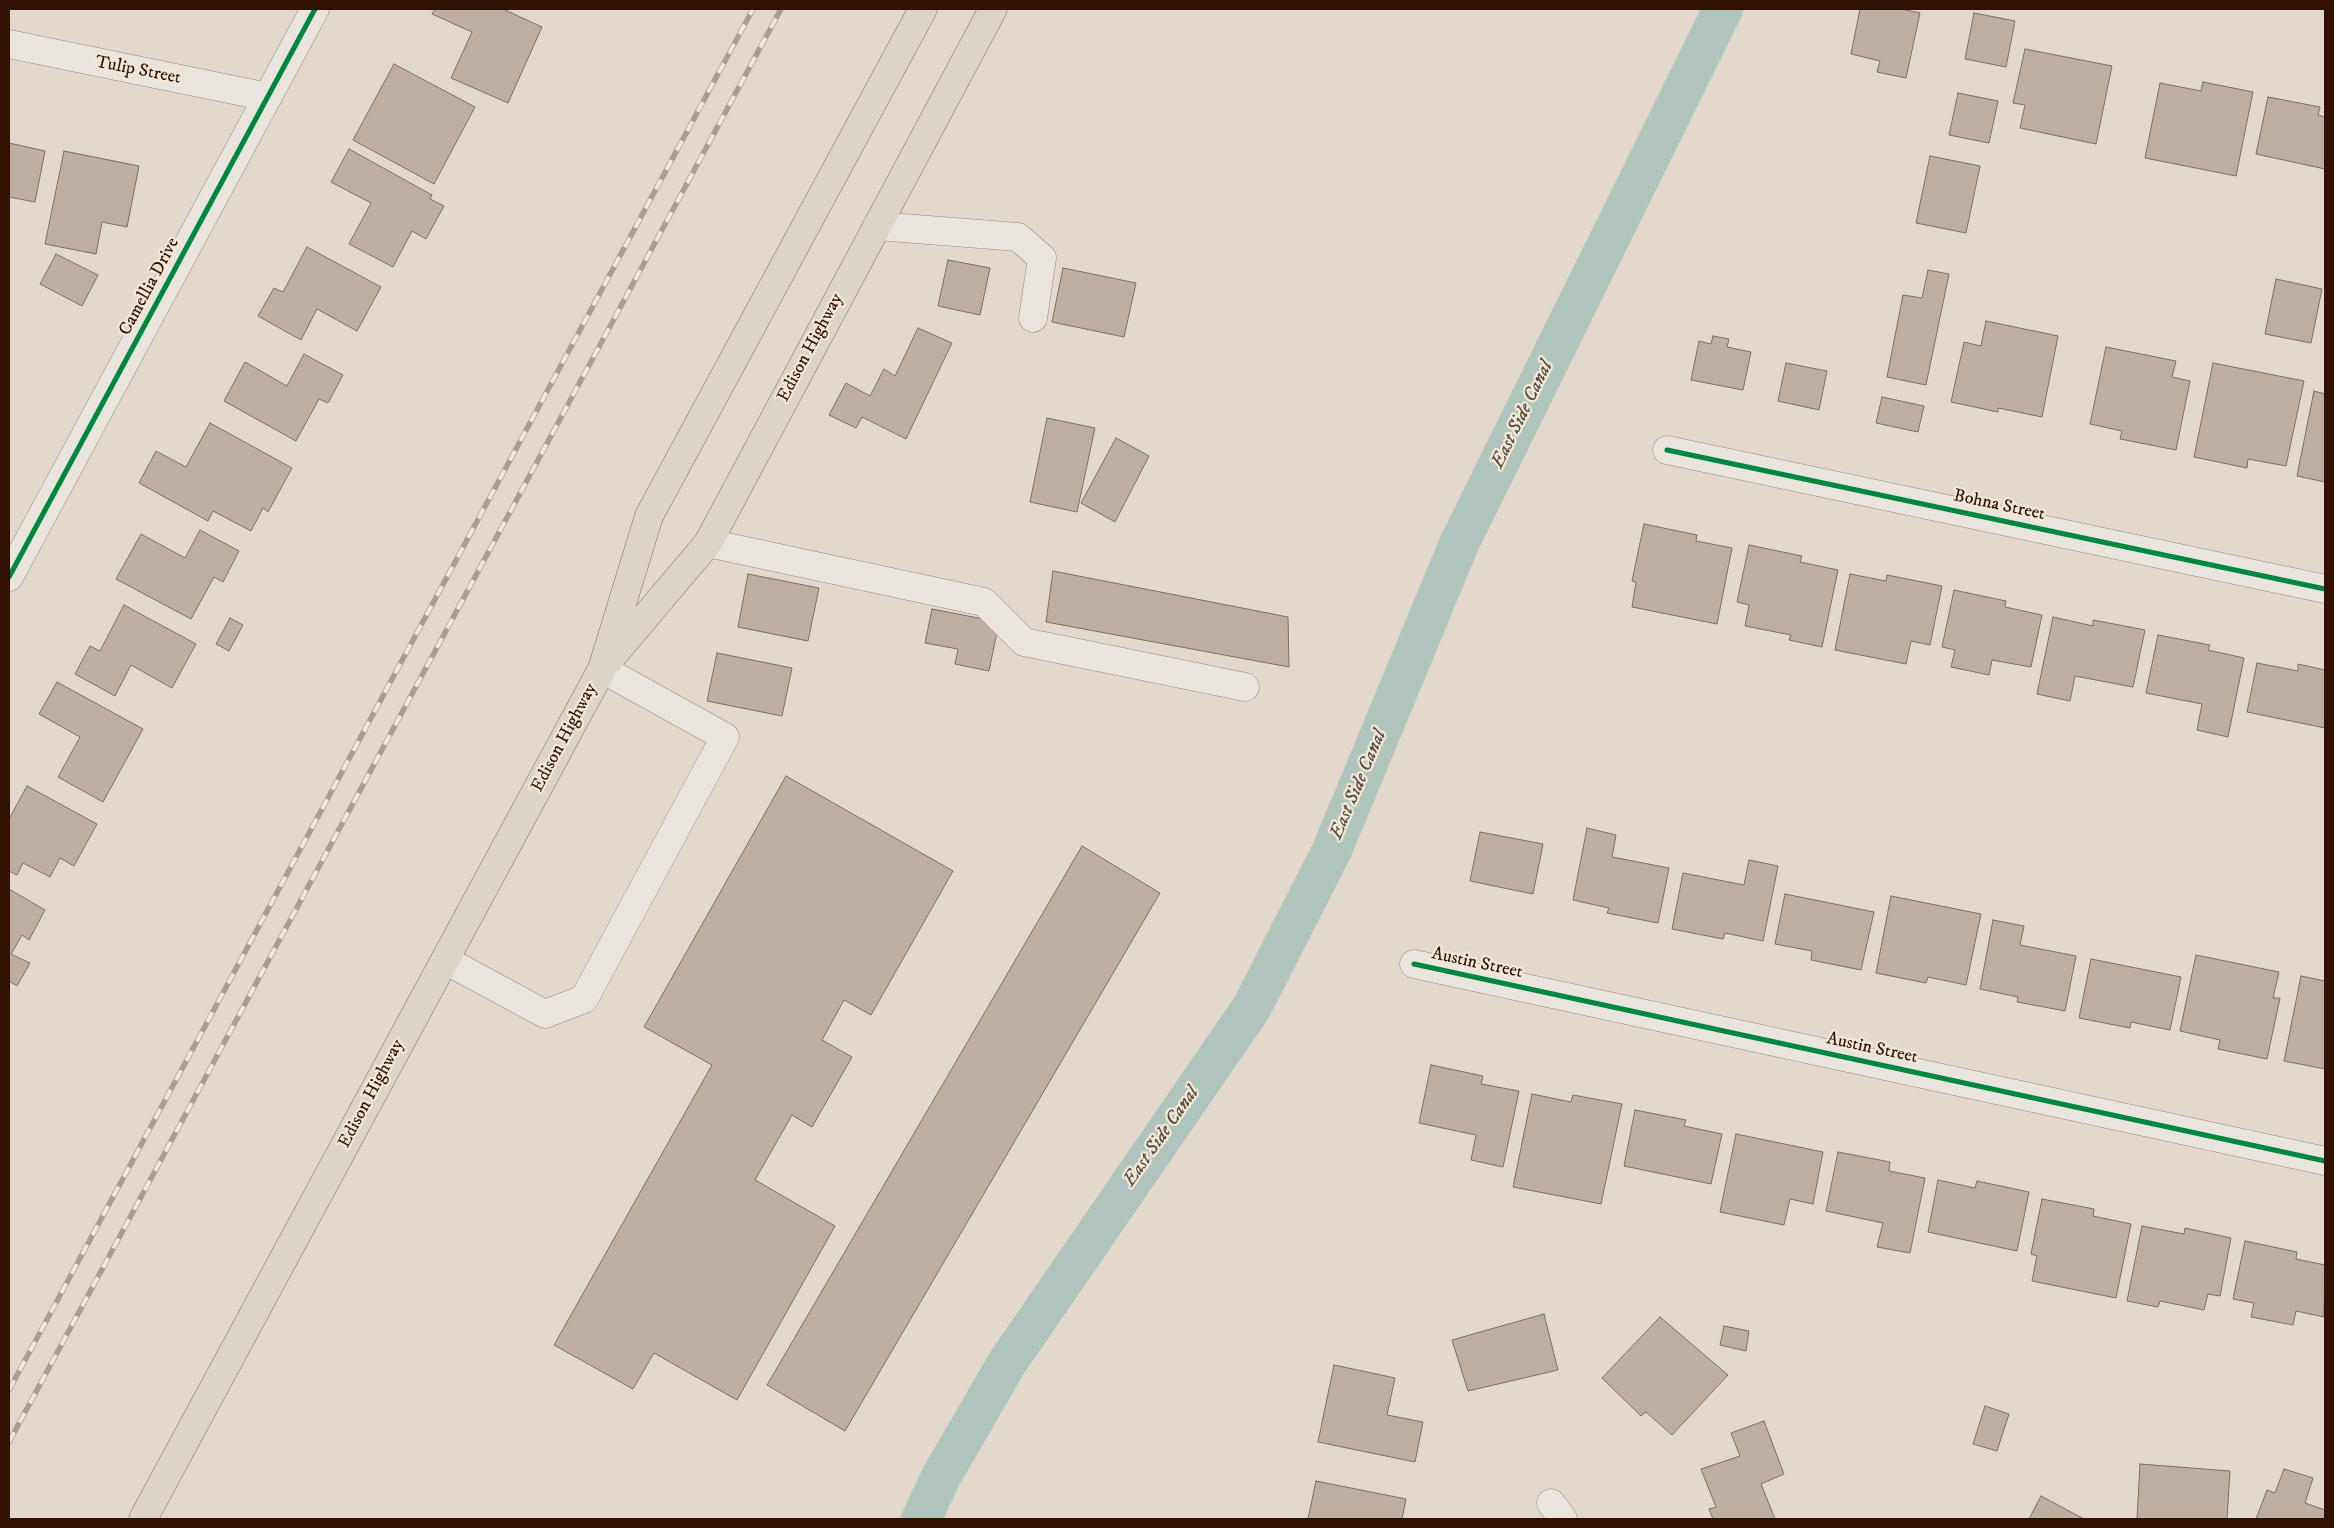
<!DOCTYPE html>
<style>
body{margin:0}
#map{position:relative;width:2334px;height:1528px;overflow:hidden;background:#e2d9cc;font-family:"IM FELL DW Pica",serif}
canvas{display:block}
.frame{position:absolute;inset:0;border:10px solid #301102;pointer-events:none}
</style>
<div id="map">
<canvas width="2334" height="1528"></canvas>
<div class="frame"></div>
</div>
<script>
const ctx = document.querySelector('canvas').getContext('2d');
ctx.lineJoin = 'round';
const shape = rows => new Path2D(rows.map(r => 'M' + r).join(''));
function strokePath(path, color, width, dash) { ctx.strokeStyle = color; ctx.lineWidth = width; ctx.lineCap = dash ? 'butt' : 'round'; ctx.setLineDash(dash || []); ctx.stroke(path); }
function paint(path, color) { ctx.fillStyle = color; ctx.fill(path, 'evenodd'); }
function write(font, color, halo, rows, align = 'center') {
  ctx.font = font + ' "IM FELL DW Pica",serif'; ctx.lineWidth = 4.5; ctx.setLineDash([]); ctx.textBaseline = 'middle'; ctx.strokeStyle = halo; ctx.fillStyle = color; for (const [text, x, y, turn = 0] of rows) {
    ctx.save(); ctx.translate(x, y); ctx.rotate((+turn || 0) * Math.PI / 180); ctx.textAlign = isNaN(turn) ? turn : align; if (halo) ctx.strokeText(text, 0, 0); ctx.fillText(text, 0, 0); ctx.restore();
  }
}
strokePath(shape([
 [921,1519,942,1475,1007,1363,1252,1007,1332,850,1459,544,1723,9]
]), '#afc4bd', 40);
const building = shape([
 [435,9,503,9,542,27,508,103,451,78,472,32,432,14,435,9],
 [1860,9,1901,9,1920,13,1906,78,1877,72,1880,61,1851,54,1860,9],
 [1974,13,2015,21,2006,67,1965,59,1974,13],
 [2025,49,2112,66,2096,144,2020,128,2025,105,2013,103,2025,49],
 [394,64,475,107,434,184,353,140,394,64],
 [2203,82,2253,92,2236,176,2145,158,2160,83,2201,91,2203,82],
 [1958,93,1998,101,1989,143,1949,135,1958,93],
 [2268,97,2320,107,2318,115,2325,117,2325,169,2256,154,2268,97],
 [9,143,45,151,35,202,9,197,9,143],
 [349,149,432,195,430,199,444,206,426,239,412,231,393,267,349,244,371,203,331,182,349,149],
 [64,151,139,166,127,227,102,222,96,254,45,244,64,151],
 [1930,156,1980,166,1966,233,1916,223,1930,156],
 [307,247,381,287,357,331,317,309,301,340,258,316,274,288,283,292,307,247],
 [56,254,98,275,82,306,40,284,56,254],
 [948,260,990,268,980,315,938,306,948,260],
 [1063,268,1136,283,1124,337,1052,322,1063,268],
 [1928,270,1949,274,1926,385,1887,377,1903,295,1922,298,1928,270],
 [2276,279,2322,289,2311,343,2265,334,2276,279],
 [1986,321,2058,336,2042,417,1998,408,1998,412,1951,402,1964,342,1981,346,1986,321],
 [918,328,952,343,906,439,862,417,856,428,829,415,846,383,870,396,884,369,895,376,918,328],
 [1713,336,1729,339,1727,347,1751,352,1743,390,1691,380,1699,341,1711,344,1713,336],
 [2106,347,2176,361,2172,377,2190,381,2176,450,2120,439,2122,431,2090,424,2106,347],
 [304,354,343,375,328,403,319,399,296,441,224,401,245,362,287,386,304,354],
 [1786,363,1827,371,1819,410,1778,401,1786,363],
 [2213,363,2304,381,2286,466,2248,459,2247,468,2194,457,2213,363],
 [2314,391,2325,394,2325,482,2297,476,2314,391],
 [1882,397,1924,406,1918,432,1876,423,1882,397],
 [1047,418,1095,428,1077,512,1030,502,1047,418],
 [210,423,292,468,268,512,263,508,251,531,213,511,208,521,139,483,156,451,186,467,210,423],
 [1116,438,1149,456,1115,522,1081,503,1116,438],
 [1644,524,1697,535,1696,541,1732,548,1717,624,1632,607,1636,582,1632,581,1644,524],
 [200,530,239,551,223,582,214,577,191,619,116,579,141,534,185,558,200,530],
 [1749,545,1802,556,1800,562,1838,570,1822,647,1789,640,1791,635,1745,626,1749,605,1737,602,1749,545],
 [1053,571,1288,617,1289,667,1046,622,1053,571],
 [748,574,819,588,808,641,738,627,748,574],
 [1850,574,1886,581,1887,575,1942,586,1930,645,1911,641,1906,664,1835,650,1850,574],
 [1954,590,2006,601,2005,607,2042,615,2031,667,1992,660,1989,675,1951,667,1955,650,1942,647,1954,590],
 [124,605,196,644,172,688,131,665,115,696,75,674,90,646,100,651,124,605],
 [932,609,999,622,989,671,955,664,958,649,925,643,932,609],
 [2053,617,2093,626,2093,620,2145,630,2133,687,2075,676,2070,701,2037,694,2053,617],
 [230,618,243,625,229,651,216,644,230,618],
 [2158,635,2210,645,2208,650,2244,658,2228,737,2197,730,2202,704,2146,693,2158,635],
 [717,653,792,668,782,716,707,701,717,653],
 [2257,663,2298,671,2298,664,2325,670,2325,728,2247,712,2257,663],
 [57,682,143,729,103,802,58,777,80,737,39,714,57,682],
 [786,776,953,871,871,1015,844,1000,822,1040,852,1057,812,1127,792,1115,755,1180,835,1226,737,1400,654,1353,633,1389,554,1345,712,1065,644,1027,786,776],
 [27,786,97,824,74,866,60,858,50,877,23,863,17,875,9,871,9,819,27,786],
 [1587,828,1616,835,1612,857,1669,868,1658,923,1607,913,1609,908,1573,900,1587,828],
 [1480,832,1543,844,1533,894,1470,881,1480,832],
 [1082,846,1160,893,845,1431,767,1385,1082,846],
 [1749,860,1778,866,1763,941,1725,933,1723,939,1672,929,1683,873,1744,885,1749,860],
 [9,889,45,910,29,940,22,935,11,954,30,963,17,986,9,981,9,889],
 [1785,894,1874,912,1861,970,1811,960,1812,951,1775,944,1785,894],
 [1891,896,1981,914,1966,985,1928,977,1926,983,1876,973,1891,896],
 [1993,920,2024,926,2020,945,2076,956,2065,1011,2017,1002,2018,997,1980,989,1993,920],
 [2196,955,2279,972,2273,998,2280,998,2267,1059,2218,1049,2220,1040,2180,1031,2196,955],
 [2091,959,2181,977,2170,1030,2131,1022,2130,1028,2079,1018,2091,959],
 [2301,976,2325,981,2325,1069,2284,1061,2301,976],
 [1431,1065,1483,1076,1481,1084,1519,1091,1503,1167,1471,1160,1476,1135,1419,1123,1431,1065],
 [1532,1094,1571,1102,1573,1095,1622,1104,1601,1204,1513,1187,1532,1094],
 [1635,1110,1686,1120,1684,1126,1722,1134,1711,1184,1624,1166,1635,1110],
 [1736,1134,1823,1152,1813,1204,1790,1199,1784,1225,1720,1212,1736,1134],
 [1838,1152,1890,1162,1889,1171,1925,1178,1910,1253,1877,1247,1883,1223,1826,1211,1838,1152],
 [1938,1180,1975,1188,1977,1181,2029,1192,2017,1251,1928,1232,1938,1180],
 [2042,1199,2094,1209,2093,1216,2131,1224,2116,1298,2032,1281,2037,1256,2031,1254,2042,1199],
 [2142,1226,2184,1234,2185,1228,2231,1238,2220,1296,2208,1294,2204,1310,2160,1301,2158,1307,2127,1301,2142,1226],
 [2245,1241,2297,1252,2296,1259,2325,1265,2324,1317,2296,1311,2293,1325,2251,1317,2254,1303,2233,1299,2245,1241],
 [1544,1314,1558,1370,1468,1391,1452,1340,1544,1314],
 [1660,1317,1728,1375,1672,1435,1646,1412,1641,1416,1602,1378,1660,1317],
 [1724,1326,1749,1331,1746,1351,1720,1345,1724,1326],
 [1334,1365,1395,1378,1387,1415,1423,1422,1415,1462,1318,1442,1334,1365],
 [1985,1406,2009,1414,1997,1451,1973,1444,1985,1406],
 [1764,1421,1784,1474,1761,1484,1775,1519,1713,1519,1709,1509,1716,1507,1701,1469,1740,1456,1731,1433,1764,1421],
 [2140,1464,2230,1471,2227,1519,2137,1519,2140,1464],
 [2284,1469,2313,1478,2305,1503,2325,1510,2325,1519,2256,1519,2267,1490,2275,1493,2284,1469],
 [1316,1481,1406,1499,1402,1519,1308,1519,1316,1481],
 [2041,1496,2084,1519,2029,1519,2041,1496]
]);
paint(building, '#bfaea0');
strokePath(building, '#786e65', 1);
const minor = shape([
 [9,44,268,97],
 [877,226,1018,237,1042,258,1033,318],
 [1667,450,2325,589],
 [708,543,984,602,1024,642,1245,687],
 [9,577,315,9],
 [445,960,545,1014,584,999,725,737,602,669],
 [1414,964,2325,1161],
 [1551,1503,1563,1519]
]);
const major = shape([
 [609,660,708,543,993,9],
 [143,1519,602,669,649,516,923,9]
]);
strokePath(minor, '#928980', 29);
strokePath(major, '#786e65', 29);
strokePath(minor, '#e9e4dd', 28);
strokePath(major, '#dcd4c9', 28);
const rail = shape([
 [9,1390,753,9],
 [9,1442,781,9]
]);
strokePath(rail, '#a59e96', 5.5);
strokePath(rail, '#f3e8d7', 4, [11]);
strokePath(shape([
 [1667,450,2325,589],
 [9,577,315,9],
 [1414,964,2325,1161]
]), '#00873e', 5);
write('18px', '#301102', '#f3e8d7', [
 ["Tulip Street",138,71,11],
 ["Camellia Drive",150,287,-62],
 ["Edison Highway",811,348,-62],
 ["Bohna Street",1999,506,12],
 ["Edison Highway",565,738,-62],
 ["Austin Street",1477,964,12],
 ["Austin Street",1872,1049,12],
 ["Edison Highway",372,1094,-62]
]);
write('italic 19px', '#554c41', '#f3e8d7', [
 ["East Side Canal",1523,415,-64],
 ["East Side Canal",1359,785,-67],
 ["East Side Canal",1162,1137,-55]
]);
</script>
